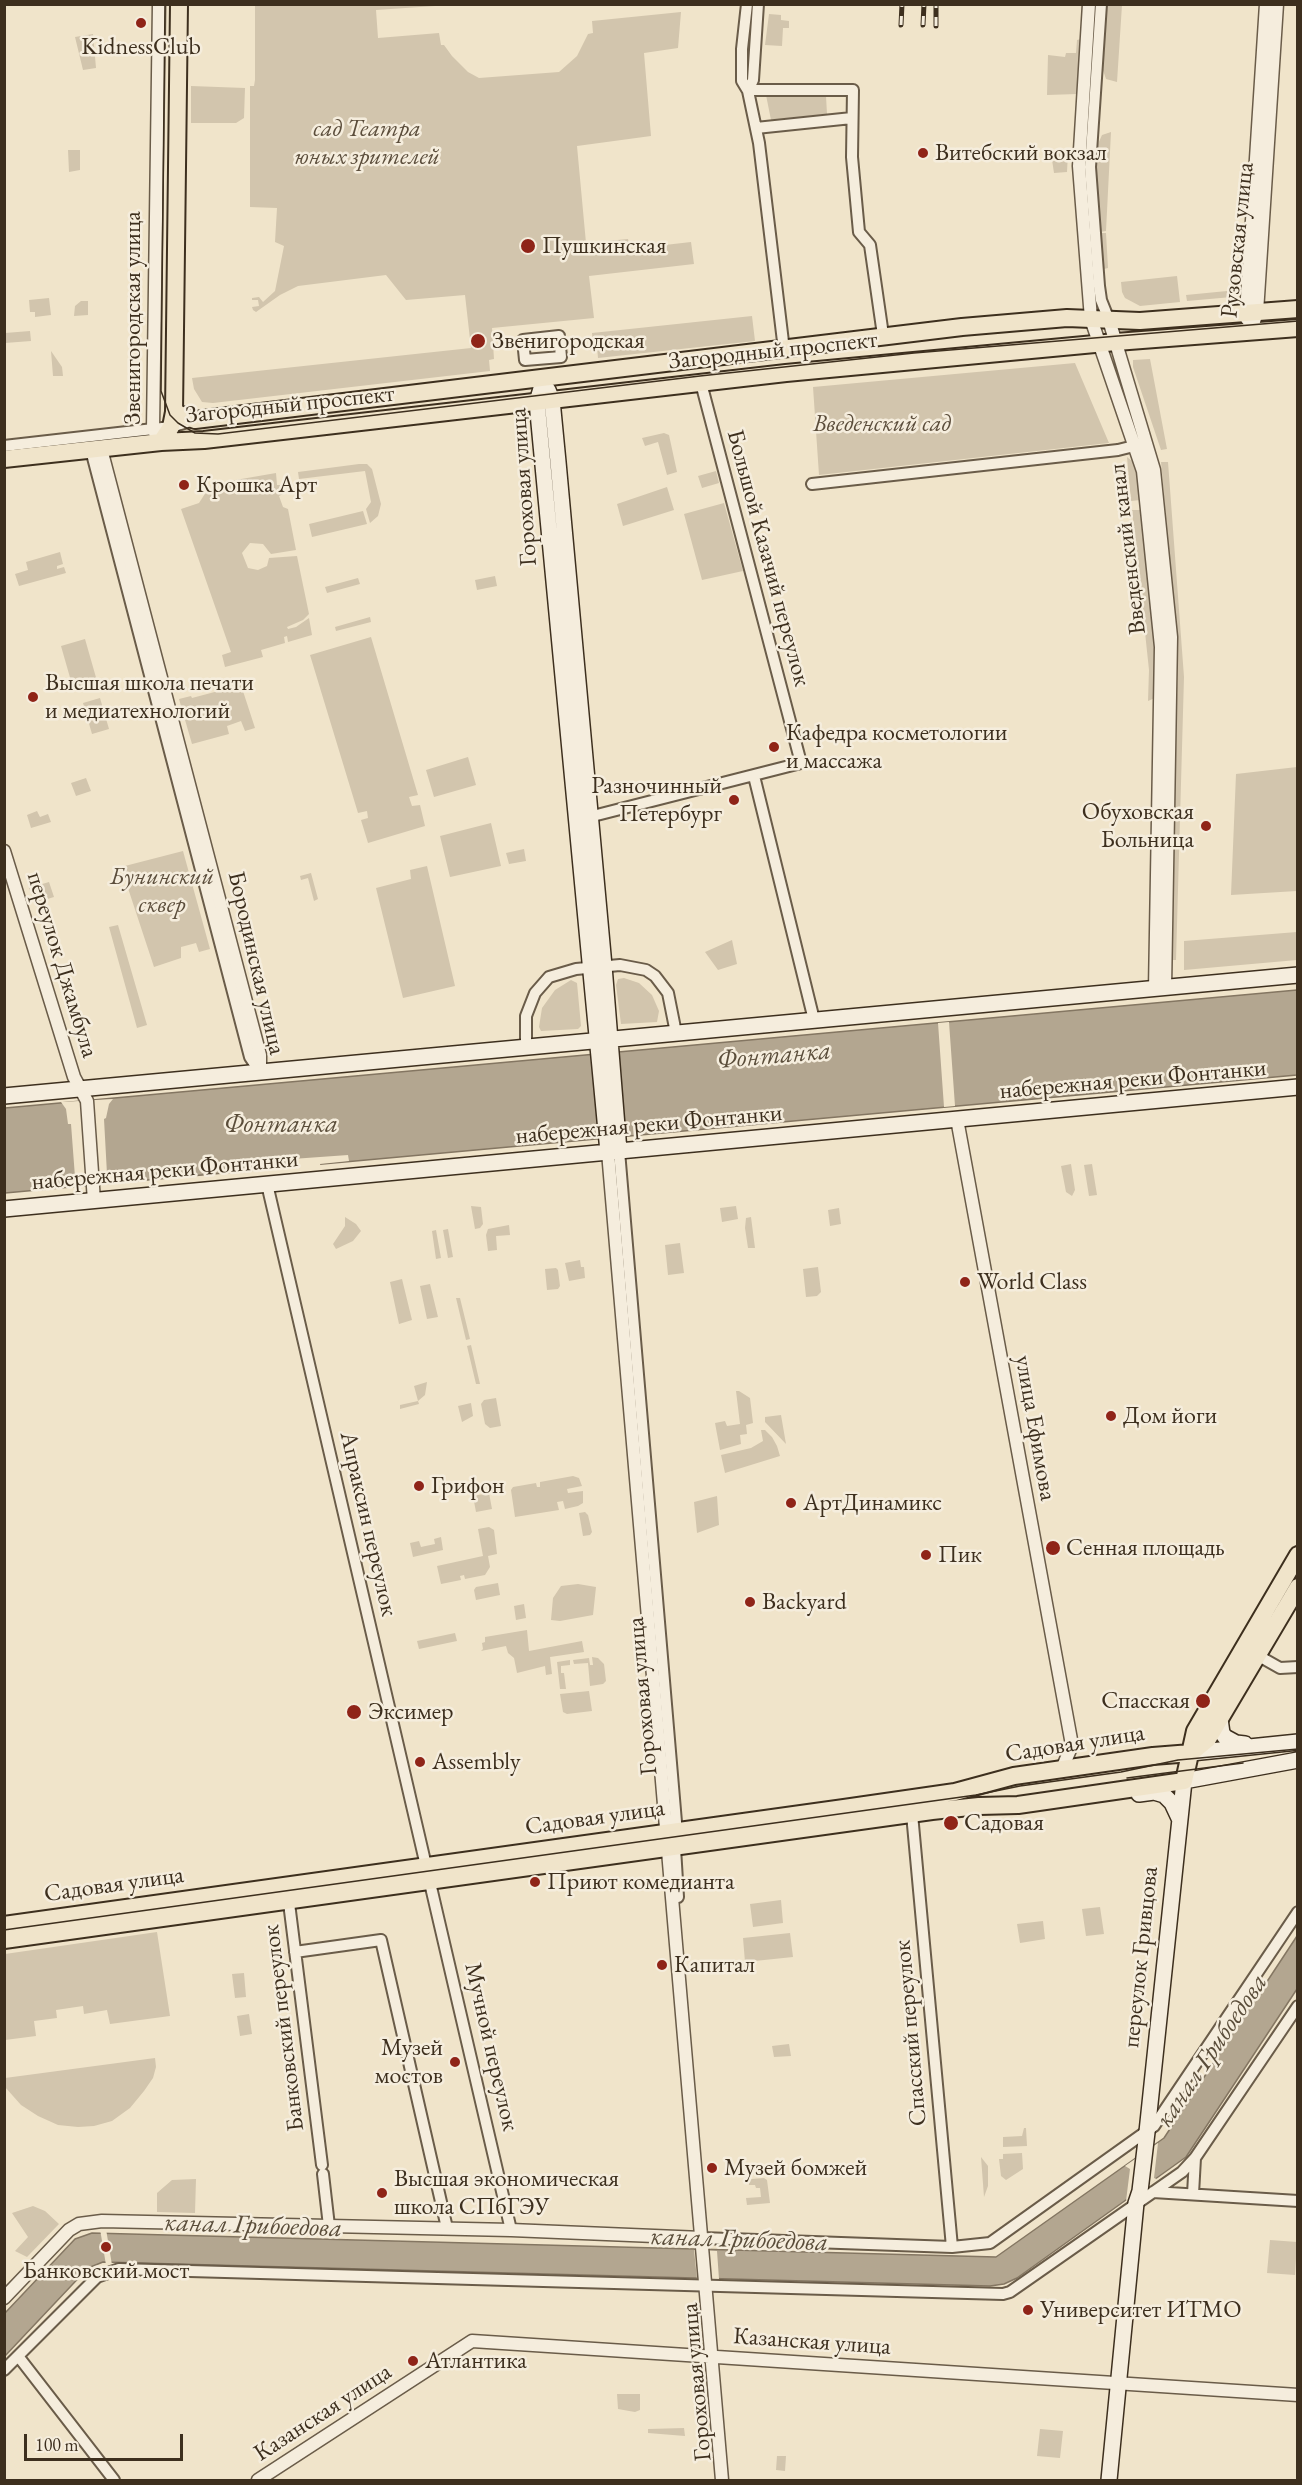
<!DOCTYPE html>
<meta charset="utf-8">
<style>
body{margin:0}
#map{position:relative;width:1302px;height:2485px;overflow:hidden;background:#f0e4ca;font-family:"EB Garamond",serif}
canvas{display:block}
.frame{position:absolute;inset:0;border:6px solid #3d2f1e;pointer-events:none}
.scale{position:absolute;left:24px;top:2434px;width:159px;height:27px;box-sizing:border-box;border:3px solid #3d2f1e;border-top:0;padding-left:8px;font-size:18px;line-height:21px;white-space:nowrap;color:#3d2f1e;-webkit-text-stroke:4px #f5eddd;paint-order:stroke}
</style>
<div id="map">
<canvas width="1302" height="2485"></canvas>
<div class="frame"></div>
<div class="scale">100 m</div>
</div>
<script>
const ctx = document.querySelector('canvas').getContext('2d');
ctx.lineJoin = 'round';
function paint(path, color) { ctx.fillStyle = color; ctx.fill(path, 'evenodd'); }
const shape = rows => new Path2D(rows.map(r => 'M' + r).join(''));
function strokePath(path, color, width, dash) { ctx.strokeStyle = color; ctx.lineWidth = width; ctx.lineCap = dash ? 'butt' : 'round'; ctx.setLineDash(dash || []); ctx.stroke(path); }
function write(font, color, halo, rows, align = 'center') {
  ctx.font = font + ' "EB Garamond",serif'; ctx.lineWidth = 5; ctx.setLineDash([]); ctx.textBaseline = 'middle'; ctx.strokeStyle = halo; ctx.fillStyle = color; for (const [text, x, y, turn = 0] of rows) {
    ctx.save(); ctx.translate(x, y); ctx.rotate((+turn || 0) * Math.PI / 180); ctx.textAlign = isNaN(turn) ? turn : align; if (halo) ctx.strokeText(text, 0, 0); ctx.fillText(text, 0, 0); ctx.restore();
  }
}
paint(shape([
 [255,5,450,5,376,10,378,38,439,33,441,45,444,45,452,56,468,72,479,78,559,72,577,56,588,34,593,33,592,21,681,12,678,48,644,53,651,136,577,146,586,243,628,239,630,249,691,242,694,264,589,276,594,318,492,328,494,359,489,360,490,371,213,403,202,402,194,389,192,378,471,348,465,295,406,300,386,275,298,286,280,295,256,312,253,310,252,307,259,306,258,300,252,300,252,298,259,297,263,302,275,291,284,246,275,242,277,208,250,207,250,86,254,86,255,80],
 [1107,5,1122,5,1117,82,1106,79,1103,70],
 [769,14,781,15,781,20,789,21,789,28,783,28,782,46,765,45],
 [93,34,96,68,83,70,75,37],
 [1081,39,1077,94,1047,95,1048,55,1065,57,1066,53,1076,53,1077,40],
 [191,86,245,88,244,118,236,123,191,123],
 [766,95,826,96,827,114,771,120],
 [1111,132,1106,231,1100,232,1096,167,1098,144,1102,135],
 [68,150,80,150,80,170,69,172],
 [1068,152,1067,172,1054,173,1051,153],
 [1100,233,1106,233,1108,268,1104,269],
 [1177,276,1180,302,1140,306,1125,298,1122,292,1121,282],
 [1237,284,1236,292,1232,297,1187,301,1186,295,1227,291,1230,286],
 [49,298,51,315,35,317,35,312,30,312,29,300],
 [81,301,88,301,88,315,74,316,75,306],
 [752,316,755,341,598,358,597,347,593,347,592,333],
 [30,331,31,341,5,343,5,333],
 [51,351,62,367,63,376,53,376],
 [1150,359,1167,449,1161,450,1133,367,1133,360],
 [1075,363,1109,443,819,475,813,387],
 [664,433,669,435,677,472,667,475,658,442,645,446,642,438],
 [1127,457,1136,464,1140,500,1131,501],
 [1161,462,1168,462,1184,677,1176,960,1171,960,1178,655],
 [359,464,367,464,372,469,381,504,378,516,370,523,366,509,371,502,365,471,299,479,298,472],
 [716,471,719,483,702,488,698,476],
 [276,473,277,485,283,485,285,493,279,496,283,507,288,509,296,550,271,554,263,544,250,543,242,553,248,568,258,570,267,566,269,558,297,556,309,614,303,620,287,627,288,629,296,627,309,618,312,635,288,642,287,636,284,637,285,643,261,650,263,657,225,667,222,655,231,652,181,509,199,503,208,489,220,490,224,482],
 [667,487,674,510,623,526,617,504],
 [724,503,743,571,702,580,684,514],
 [1132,510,1140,510,1156,661,1155,698,1148,701,1149,670],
 [363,511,367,524,312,537,309,524],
 [60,552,63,564,57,566,57,569,64,567,66,573,19,586,15,574,28,570,26,562],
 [495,576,497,586,477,590,475,580],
 [358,578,360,584,327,593,325,587],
 [370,617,371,622,336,631,335,627],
 [371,637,418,795,409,797,412,806,420,805,425,826,368,843,361,820,368,818,367,811,358,813,310,655],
 [85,639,97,681,73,688,61,646],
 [241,685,255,728,245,731,241,721,227,726,229,734,192,744,179,699,191,696,192,698],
 [100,698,109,729,92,734,83,703],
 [468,757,476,785,434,797,426,770],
 [1297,767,1297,891,1231,895,1236,774],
 [86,778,91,791,76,796,71,783],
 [37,811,40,817,48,814,51,822,31,828,27,815],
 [491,823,501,866,450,877,440,836],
 [524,849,526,861,509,864,506,853],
 [183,851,210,949,199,952,196,943,181,947,181,958,154,967,121,867],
 [427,866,455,986,403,998,376,888,411,879,410,870],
 [311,873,318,899,314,901,308,878,301,880,300,876],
 [49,882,54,897,34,903,29,888],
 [118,925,147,1025,137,1028,109,927],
 [1297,932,1297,960,1184,970,1184,941],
 [732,940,737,964,718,970,705,952],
 [624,978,639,983,652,995,659,1011,657,1022,621,1024,616,985,618,979],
 [571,980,577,983,581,1026,578,1029,541,1031,539,1027,542,1008,555,990],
 [1071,1164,1075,1190,1072,1196,1066,1192,1061,1166],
 [1092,1164,1097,1195,1089,1196,1084,1165],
 [471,1206,481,1207,483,1224,480,1228,475,1229],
 [736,1206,738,1219,722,1222,720,1208],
 [839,1208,841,1224,830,1226,828,1210],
 [345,1217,356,1224,361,1231,353,1241,336,1249,333,1244,345,1226],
 [751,1217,755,1248,748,1248,745,1228,746,1218],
 [509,1225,510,1235,496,1236,497,1250,488,1251,486,1235,488,1229],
 [448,1229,453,1257,448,1258,443,1230],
 [436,1230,441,1258,436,1259,432,1231],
 [680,1243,684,1273,668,1275,665,1245],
 [580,1260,581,1267,584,1267,585,1278,569,1281,565,1263],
 [818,1267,821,1292,817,1296,806,1297,803,1269],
 [556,1268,558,1270,560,1286,558,1289,547,1290,545,1269],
 [402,1279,412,1320,399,1324,390,1282],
 [430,1284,438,1317,427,1319,420,1286],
 [456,1298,460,1298,470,1339,466,1340],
 [471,1345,480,1384,476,1384,467,1346],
 [427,1382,425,1395,418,1401,419,1404,400,1409,400,1405,418,1401,414,1386],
 [736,1391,739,1391,750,1398,753,1423,746,1425,747,1434,740,1435,741,1444,720,1450,715,1423,725,1421,727,1426,740,1424],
 [496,1398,501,1426,490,1428,485,1424,481,1404,484,1400],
 [471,1403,473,1416,462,1422,458,1406],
 [781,1415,786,1444,765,1422,765,1417],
 [761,1430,765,1430,772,1437,777,1446,780,1456,725,1473,721,1455,751,1448,763,1441],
 [573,1476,579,1478,582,1486,567,1489,568,1493,583,1491,583,1503,578,1506,565,1509,563,1501,557,1502,559,1510,515,1517,511,1490,513,1487,536,1483,537,1487,540,1487,540,1482],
 [489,1493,492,1509,476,1512,473,1496],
 [717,1496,719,1525,697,1533,694,1502],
 [585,1512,588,1515,592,1532,590,1535,583,1536,579,1513],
 [489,1527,494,1530,497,1554,488,1556,490,1567,485,1575,465,1579,464,1575,460,1576,461,1580,441,1584,437,1566,483,1556,478,1529],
 [441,1537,443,1550,413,1557,410,1543,419,1541,421,1547,435,1544,434,1539],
 [498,1583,500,1595,476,1600,474,1590,476,1587],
 [578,1584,596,1587,593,1615,560,1621,551,1620,553,1598,561,1586],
 [524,1604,526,1618,516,1620,514,1606],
 [527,1630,529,1651,582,1641,584,1652,550,1657,552,1674,546,1675,545,1666,517,1673,514,1658,508,1653,506,1646,481,1651,483,1649,482,1643,485,1642,485,1637],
 [455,1633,457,1641,419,1649,417,1641],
 [592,1657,598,1658,604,1664,606,1681,603,1684,590,1686,588,1663,574,1664,573,1660,589,1658,590,1665,593,1665],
 [570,1660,570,1665,561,1666,561,1673,564,1673,566,1689,560,1689,557,1662],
 [589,1691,592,1711,567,1714,563,1712,560,1694],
 [781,1900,783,1923,753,1927,750,1904],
 [1100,1907,1104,1934,1086,1936,1082,1909],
 [1043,1921,1045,1939,1020,1943,1017,1924],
 [157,1932,170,2016,110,2024,107,2010,84,2014,83,2006,56,2010,57,2018,34,2021,36,2036,5,2040,5,1954],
 [790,1933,793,1957,745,1962,743,1938],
 [244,1973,246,1997,235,1998,232,1974],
 [249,2014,252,2034,240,2036,237,2016],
 [789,2044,791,2056,774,2057,772,2046],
 [155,2058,156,2067,153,2078,144,2091,130,2108,112,2121,94,2126,78,2127,58,2125,38,2116,21,2105,5,2087,5,2078],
 [1024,2128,1026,2128,1027,2146,1003,2147,1003,2137,1022,2136],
 [1022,2153,1023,2169,1006,2180,1001,2176,999,2159,1003,2159,1003,2154],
 [981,2157,988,2166,988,2186,984,2197],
 [764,2178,767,2180,770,2203,747,2205,746,2198,761,2197,760,2188,756,2188,755,2185,749,2185,749,2182,751,2179],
 [196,2179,195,2213,157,2212,157,2193,172,2180],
 [33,2206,45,2211,59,2224,27,2257,15,2251,28,2237,12,2213],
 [1270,2240,1297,2242,1295,2275,1267,2273],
 [617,2394,640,2394,640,2410,635,2412,618,2409],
 [684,2428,685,2436,648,2433,648,2429],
 [1040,2429,1063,2431,1060,2458,1037,2456],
 [777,2456,786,2456,785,2471,776,2470]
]), '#d2c5ad');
const water = shape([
 [1297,990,1297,1075,5,1193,5,1108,1297,990],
 [1297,1936,1297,1989,1186,2157,1017,2278,1004,2284,990,2286,103,2262,88,2268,5,2356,5,2313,75,2239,92,2233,996,2257,1164,2138,1297,1936]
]);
paint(water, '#b3a690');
strokePath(water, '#847662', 1.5);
paint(shape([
 [949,1022,955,1106,944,1107,938,1023],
 [113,1099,109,1104,106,1118,104,1119,107,1174,112,1174,115,1182,119,1184,69,1186,72,1178,75,1177,71,1124,68,1124,66,1109,61,1102],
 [348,1155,349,1161,320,1164,321,1168,295,1170,295,1167,293,1167,292,1159],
 [1158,2143,1154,2178,1157,2179,1126,2201,1130,2169,1125,2166],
 [100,2229,106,2229,112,2265,106,2265],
 [694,2250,717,2251,719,2279,697,2279]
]), '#f0e4ca');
const minor = shape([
 [747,4,742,49,742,81,748,91,759,143,784,350],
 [1101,4,1090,167,1099,286,1101,300,1109,320],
 [754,90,853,90,852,157,859,232,870,245,883,335],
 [748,91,753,80,758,4],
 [756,128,852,118],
 [559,336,561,357,525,360,523,340,559,336],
 [4,446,171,427,194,420],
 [91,450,250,1057,260,1072],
 [812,484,1118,450,1142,444],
 [754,776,814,1020],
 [585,818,801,763,701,383],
 [526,1046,526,1016,535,993,549,977,576,969,620,965,646,970,655,976,668,993,676,1033],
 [619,1151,676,1822,675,1848,678,1897],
 [267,1184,511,2230],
 [1257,1655,1280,1668,1298,1667],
 [912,1814,952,2247],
 [288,1895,322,2165],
 [295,1952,381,1940,447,2228],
 [323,2174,329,2226],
 [1153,2192,1298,2201],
 [1193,2194,1195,2158],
 [702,2238,952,2247,990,2243,1154,2126,1298,1912],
 [18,2356,114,2480],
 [4,2370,97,2277,119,2269,1003,2294,1010,2292,1182,2172,1195,2158,1298,2006]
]);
const tertiary = shape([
 [159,4,153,429,161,442],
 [1089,4,1079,166,1091,319,1143,471,1161,647,1155,989],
 [1247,319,1246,313,1266,4],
 [1109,320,1154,470,1171,637,1165,988],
 [1251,331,1257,312,1277,4],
 [101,449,260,1055,260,1072],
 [4,851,74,1077,87,1101,94,1201],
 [957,1119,1072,1745,1062,1769],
 [608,1152,722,2480],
 [4,2298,69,2230,79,2224,102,2221,511,2230,702,2238],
 [258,2480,472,2341,1298,2395]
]);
const secondary = shape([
 [544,378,537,402,608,1152],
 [548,390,552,400,558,462,604,966,619,1151],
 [4,1096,1298,975],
 [4,1209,1298,1087],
 [1220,1719,1222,1733,1225,1737,1236,1743,1245,1744],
 [1191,1753,1298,1742],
 [1139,1794,1154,1792,1164,1795,1172,1803,1179,1818],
 [1109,2480,1136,2203,1140,2191,1147,2132,1184,1781,1298,1760]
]);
const primary = shape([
 [174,412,195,420,962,327,1067,318,1140,321,1298,309],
 [161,442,171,427,174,412,179,4],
 [4,459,161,442,204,440,786,373,1116,342,1298,328],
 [1191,1753,1208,1739,1298,1587],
 [4,1925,844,1808,955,1792,1014,1776,1153,1756,1191,1753],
 [4,1940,932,1811,979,1806,1018,1805,1184,1781,1195,1731,1298,1555]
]);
strokePath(minor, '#6a5c49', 14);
strokePath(tertiary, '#6a5c49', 15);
strokePath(secondary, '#3d2f1e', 18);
strokePath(primary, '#3d2f1e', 20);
strokePath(minor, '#f5eddd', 10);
strokePath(tertiary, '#f5eddd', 12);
strokePath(secondary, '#f5eddd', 15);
strokePath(primary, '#f0e4ca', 16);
strokePath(shape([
 [165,4,161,391,170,415,178,423,195,433,218,434,700,376,914,353,1298,321],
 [1127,1778,1243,1763],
 [4,1930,976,1795,1020,1786,1121,1772,1178,1760,1298,1749]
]), '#3d2f1e', 1.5);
const rail = shape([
 [901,25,902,4],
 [923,25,924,4],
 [936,26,936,4]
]);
strokePath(rail, '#3d2f1e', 5);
strokePath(rail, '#f5eddd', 3, [9]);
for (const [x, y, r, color] of [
 [141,23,6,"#8f2418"],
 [923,153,6,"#8f2418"],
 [528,246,8,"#8f2418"],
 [478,341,8,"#8f2418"],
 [184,485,6,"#8f2418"],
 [33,697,6,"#8f2418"],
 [774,747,6,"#8f2418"],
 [734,800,6,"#8f2418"],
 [1206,826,6,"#8f2418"],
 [965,1282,6,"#8f2418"],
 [1111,1416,6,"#8f2418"],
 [419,1486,6,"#8f2418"],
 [791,1503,6,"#8f2418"],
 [1053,1548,8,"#8f2418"],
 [926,1555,6,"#8f2418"],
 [750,1602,6,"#8f2418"],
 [1203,1701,8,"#8f2418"],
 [354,1712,8,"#8f2418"],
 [420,1762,6,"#8f2418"],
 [951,1823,8,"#8f2418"],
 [535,1882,6,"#8f2418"],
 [662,1965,6,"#8f2418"],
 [455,2062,6,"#8f2418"],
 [712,2168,6,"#8f2418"],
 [382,2193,6,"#8f2418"],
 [106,2247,6,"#8f2418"],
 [1028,2310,6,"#8f2418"],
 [413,2361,6,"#8f2418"]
]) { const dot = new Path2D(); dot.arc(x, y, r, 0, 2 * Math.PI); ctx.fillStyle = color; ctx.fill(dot); strokePath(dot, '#f5eddd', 2); }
write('24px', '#3d2f1e', '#f5eddd', [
 ["KidnessClub",141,47,"center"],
 ["Витебский вокзал",935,153],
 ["Пушкинская",542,246],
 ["Звенигородская",492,341],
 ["Крошка Арт",196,485],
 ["Высшая школа печати",45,683],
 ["и медиатехнологий",45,711],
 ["Кафедра косметологии",786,733],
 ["и массажа",786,761],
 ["Разночинный",722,786,"right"],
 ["Петербург",722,814,"right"],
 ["Обуховская",1194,812,"right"],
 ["Больница",1194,840,"right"],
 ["World Class",977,1282],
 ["Дом йоги",1123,1416],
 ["Грифон",431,1486],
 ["АртДинамикс",803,1503],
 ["Сенная площадь",1066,1548],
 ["Пик",938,1555],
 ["Backyard",762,1602],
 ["Спасская",1190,1701,"right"],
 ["Эксимер",368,1712],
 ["Assembly",432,1762],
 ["Садовая",964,1823],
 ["Приют комедианта",547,1882],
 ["Капитал",674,1965],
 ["Музей",443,2048,"right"],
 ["мостов",443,2076,"right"],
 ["Музей бомжей",724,2168],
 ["Высшая экономическая",394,2179],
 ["школа СПбГЭУ",394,2207],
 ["Банковский мост",106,2271,"center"],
 ["Университет ИТМО",1040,2310],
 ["Атлантика",425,2361]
], 'left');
write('italic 24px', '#5b4d3b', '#f5eddd', [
 ["сад Театра",367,129],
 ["юных зрителей",367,157],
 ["Введенский сад",882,424],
 ["Бунинский",162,877],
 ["сквер",162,905]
]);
write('24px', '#3d2f1e', '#f5eddd', [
 ["Рузовская улица",1238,240,-84],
 ["Звенигородская улица",133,318,-90],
 ["Загородный проспект",773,351,-6],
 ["Загородный проспект",290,405,-6],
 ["Гороховая улица",524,487,-94],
 ["Введенский канал",1128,549,-97],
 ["Большой Казачий переулок",768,558,75],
 ["Бородинская улица",256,963,77],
 ["переулок Джамбула",62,965,73],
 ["набережная реки Фонтанки",1133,1080,-5],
 ["набережная реки Фонтанки",649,1125,-5],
 ["набережная реки Фонтанки",165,1171,-5],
 ["улица Ефимова",1035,1428,80],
 ["Апраксин переулок",368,1524,77],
 ["Гороховая улица",643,1696,-95],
 ["Садовая улица",1075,1744,-9],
 ["Садовая улица",595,1818,-8],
 ["Садовая улица",114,1885,-8],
 ["переулок Гривцова",1141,1957,-84],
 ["Банковский переулок",284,2028,-97],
 ["Спасский переулок",911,2033,-95],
 ["Мучной переулок",491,2047,77],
 ["Казанская улица",812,2342,4],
 ["Гороховая улица",697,2382,-95],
 ["Казанская улица",323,2413,-33]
]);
write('italic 26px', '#5a4d3a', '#f5eddd', [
 ["Фонтанка",774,1056,-5],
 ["Фонтанка",281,1125],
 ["канал Грибоедова",1212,2051,-56],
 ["канал Грибоедова",253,2226,2],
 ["канал Грибоедова",739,2240,2]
]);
</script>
